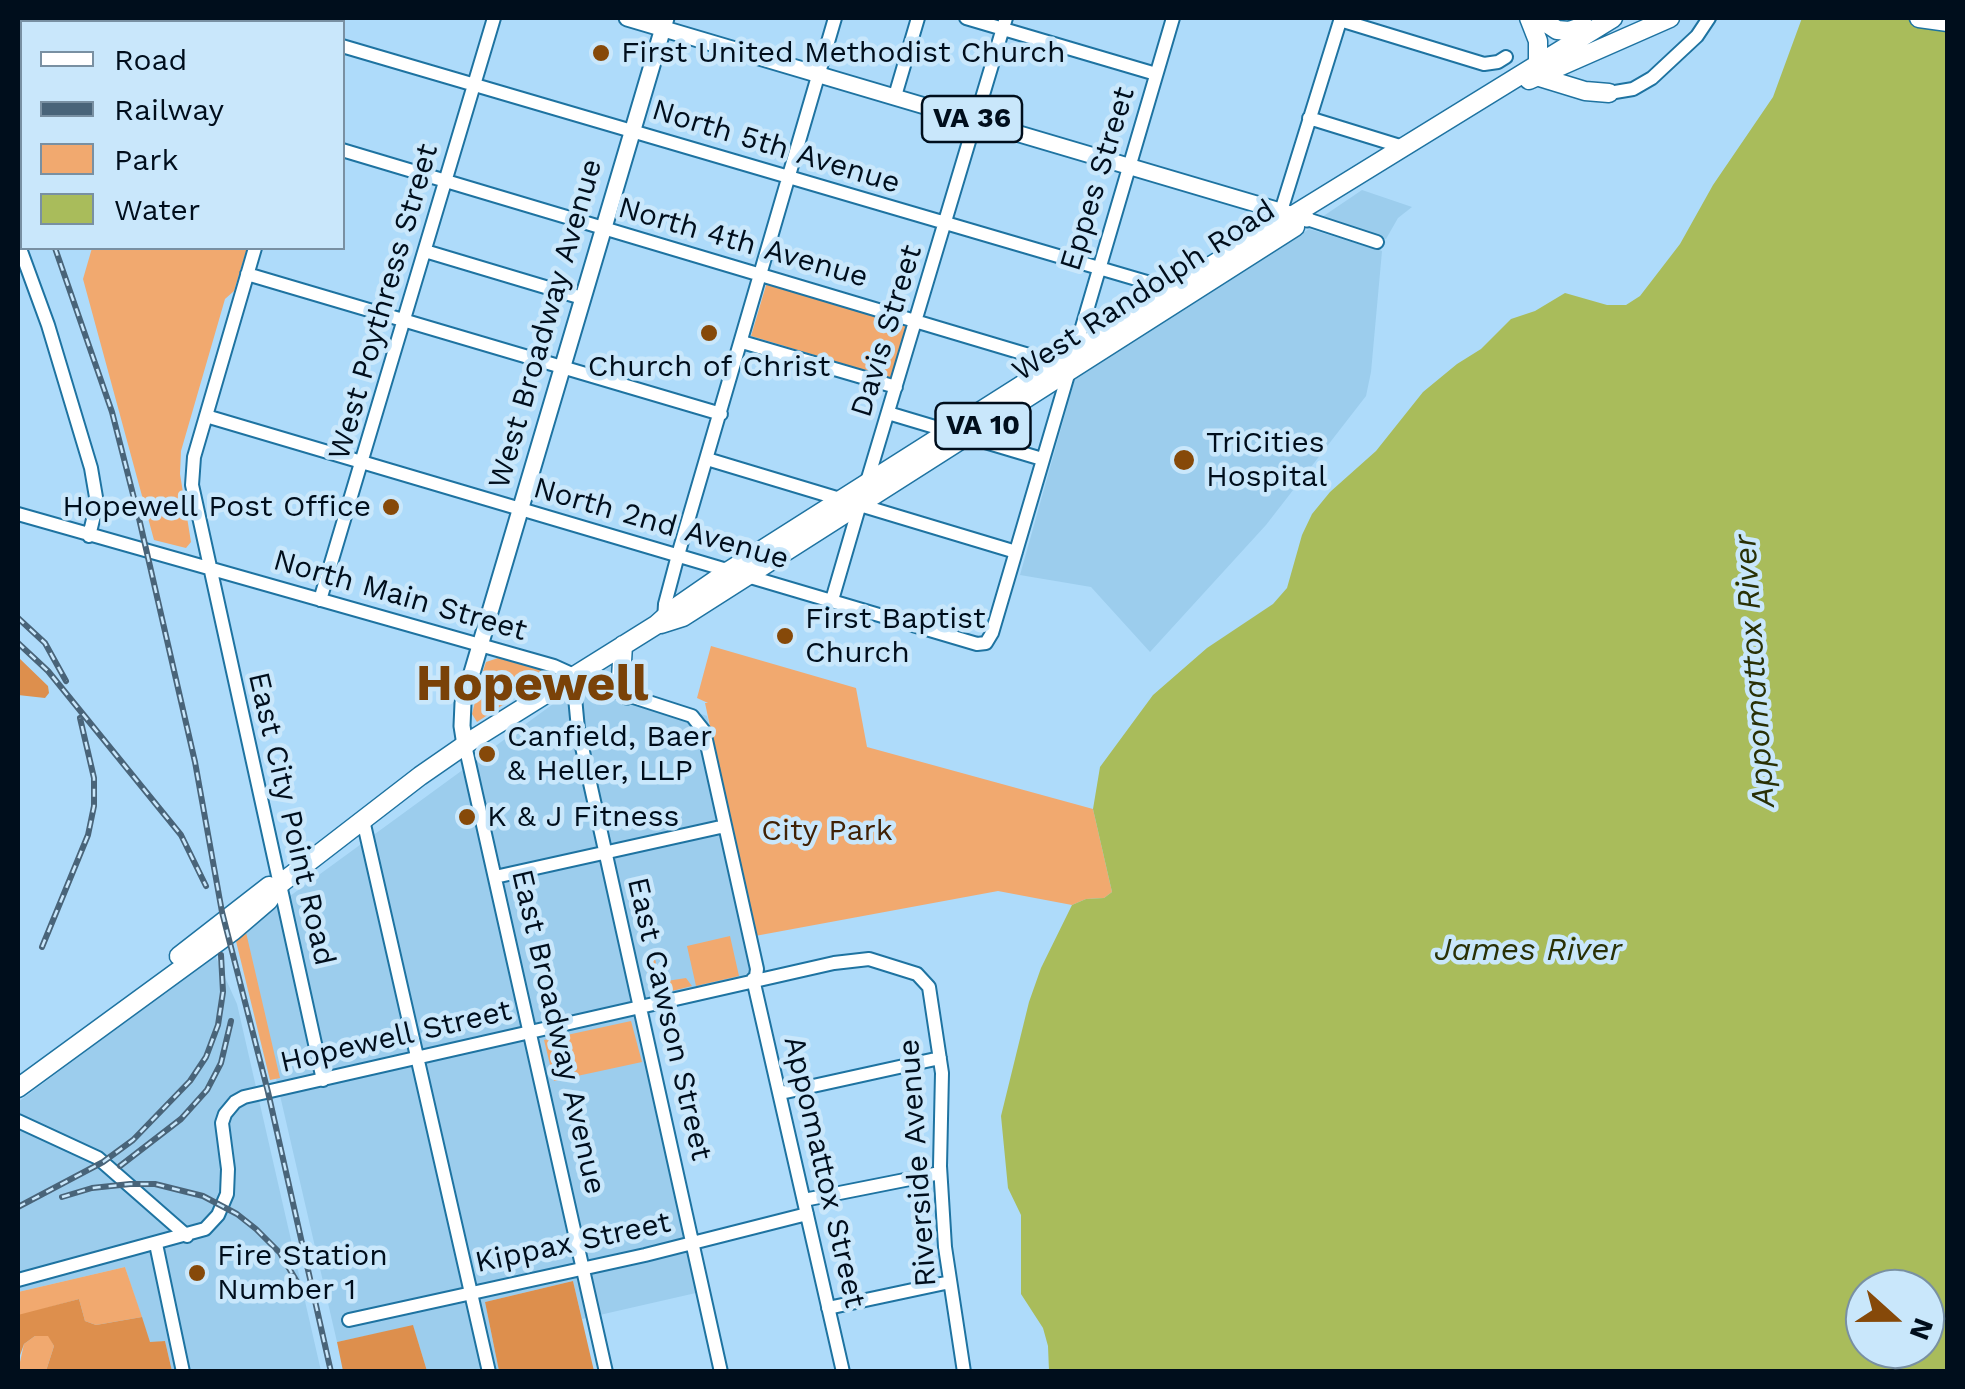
<!DOCTYPE html>
<style>
body{margin:0}
#map{position:relative;width:1965px;height:1389px;overflow:hidden;background:#aedbfa;font-family:"Work Sans",sans-serif}
canvas{display:block}
.frame{position:absolute;inset:0;border:20px solid #000e1c;pointer-events:none}
.legend{position:absolute;left:20px;top:20px;width:325px;height:230px;box-sizing:border-box;background:#c9e7fb;border:2px solid #7990a2;margin:0;padding:12px 18px;list-style:none;font-size:30px;color:#000e1c}
.legend li{display:flex;align-items:center;gap:20px;height:50px}
.legend b{width:50px;border:2px solid #7990a2}
.north{position:absolute;left:1845px;top:1269px;width:100px;height:100px;box-sizing:border-box;background:#c9e7fb;border:2px solid #7990a2;border-radius:50%;rotate:111deg;font-size:28px;font-weight:700;line-height:40px;text-align:center;color:#000e1c}
.north::after{content:'';display:block;margin:auto;width:35px;height:45px;background:#864909;clip-path:polygon(50% 0,100% 100%,50% 72%,0 100%)}
</style>
<div id="map">
<canvas width="1965" height="1389"></canvas>
<div class="frame"></div>
<ul class="legend">
<li><b style="height:12px;background:#fff"></b>Road</li>
<li><b style="height:12px;background:#496479"></b>Railway</li>
<li><b style="height:28px;background:#f1a96f"></b>Park</li>
<li><b style="height:28px;background:#a9bc5b"></b>Water</li>
</ul>
<div class="north">N</div>
</div>
<script>
const ctx = document.querySelector('canvas').getContext('2d');
ctx.lineJoin = 'round';
function paint(path, color) { ctx.fillStyle = color; ctx.fill(path, 'evenodd'); }
const shape = rows => new Path2D(rows.map(r => 'M' + r).join(''));
function strokePath(path, color, width, dash) { ctx.strokeStyle = color; ctx.lineWidth = width; ctx.lineCap = dash ? 'butt' : 'round'; ctx.setLineDash(dash || []); ctx.stroke(path); }
function write(font, color, halo, rows, align = 'center') {
  ctx.font = font + ' "Work Sans",sans-serif'; ctx.lineWidth = 9; ctx.setLineDash([]); ctx.textBaseline = 'middle'; ctx.strokeStyle = halo; ctx.fillStyle = color; for (const [text, x, y, turn = 0] of rows) {
    ctx.save(); ctx.translate(x, y); ctx.rotate((+turn || 0) * Math.PI / 180); ctx.textAlign = isNaN(turn) ? turn : align; if (halo) ctx.strokeText(text, 0, 0); ctx.fillText(text, 0, 0); ctx.restore();
  }
}
paint(shape([
 [1362,190,1412,207,1398,218,1386,239,1322,217],
 [1309,229,1382,251,1371,372,1366,396,1266,525,1150,652,1091,587,1020,575,1076,375],
 [630,654,626,667,631,691,707,716,769,985,650,1013,709,1290,582,1319,573,1281,485,1302,499,1371,427,1371,413,1326,337,1342,242,931,564,696],
 [215,955,237,1004,321,1371,172,1371,165,1341,150,1343,125,1267,18,1292,18,1102]
]), '#9ccded');
paint(shape([
 [92,248,247,248,234,291,225,299,181,451,180,474,191,542,186,548,154,540,83,279],
 [767,282,911,325,894,379,751,336],
 [711,646,856,688,867,747,1093,809,1112,892,1104,898,1086,899,1072,905,998,891,755,936,705,703,708,703,697,698],
 [498,658,541,670,545,677,477,722,472,714,483,671,486,662],
 [245,928,280,1078,270,1080,235,937],
 [730,936,739,976,696,986,687,946],
 [654,954,660,982,686,978,692,986,652,996,644,956],
 [631,1021,642,1062,554,1081,544,1040],
 [125,1267,142,1317,96,1325,85,1321,79,1299,18,1316,18,1292],
 [35,1336,49,1336,54,1346,46,1371,18,1371,24,1344]
]), '#f1a96f');
paint(shape([
 [18,657,48,686,49,693,45,698,18,695],
 [573,1281,594,1371,499,1371,485,1302],
 [79,1299,85,1321,96,1325,142,1317,150,1342,165,1341,172,1371,46,1371,54,1346,48,1336,35,1336,24,1344,18,1361,18,1315],
 [413,1325,427,1371,343,1371,337,1342]
]), '#dd8f4d');
paint(shape([
 [1802,18,1947,18,1947,1371,1049,1371,1048,1346,1043,1328,1021,1294,1021,1215,1008,1188,1001,1116,1029,1002,1041,968,1072,905,1086,899,1104,898,1112,892,1093,809,1100,767,1153,695,1207,648,1273,604,1287,588,1302,535,1312,514,1330,492,1376,451,1423,392,1457,364,1481,349,1511,319,1535,311,1565,293,1607,305,1626,305,1640,296,1680,244,1713,185,1773,97],
 [1865,1289,1925,1289,1925,1349,1865,1349]
]), '#a9bc5b');
const minor = shape([
 [227,18,244,22],
 [966,18,1156,74],
 [1340,20,1484,64,1498,62,1506,57],
 [152,22,153,18],
 [321,22,323,18],
 [342,46,1174,290],
 [18,61,22,62],
 [1609,93,1633,89,1652,78,1697,36,1709,18],
 [895,96,918,18],
 [1309,118,1403,147],
 [342,150,1059,364],
 [1281,211,1341,18],
 [1307,219,1377,242],
 [18,243,48,325,91,468,97,503,89,536],
 [255,248,194,457,192,485,323,1080],
 [425,251,582,298],
 [247,274,721,414],
 [742,342,896,387],
 [888,413,1042,459],
 [206,416,977,644,986,643,992,633,1173,18],
 [707,459,1016,552],
 [866,485,1006,18],
 [18,514,554,666,596,685,692,716,704,731,757,969,755,983],
 [320,600,494,18],
 [832,600,860,504],
 [664,621,665,604,678,555,835,18],
 [573,676,578,729,721,1372],
 [465,745,606,1372],
 [363,820,489,1372],
 [495,877,725,826],
 [753,979,843,1372],
 [781,1093,940,1058],
 [18,1121,98,1158,187,1236],
 [804,1200,940,1173],
 [156,1244,183,1372],
 [18,1280,205,1229,218,1215,227,1194,228,1169,222,1123,225,1114,235,1102,244,1097,834,963,869,959,917,974,929,987,942,1073,940,1166,945,1247,964,1372],
 [828,1308,950,1282],
 [349,1320,645,1255,807,1214]
]);
const major = shape([
 [627,18,1307,219],
 [465,745,462,726,463,703,666,18]
]);
const highway = shape([
 [1529,18,1538,41,1538,62],
 [1539,18,1557,30,1569,31,1584,26],
 [1919,18,1948,22],
 [1536,76,1585,91,1609,93],
 [1529,80,1670,18],
 [661,624,683,617,1295,227],
 [623,645,621,678,627,695],
 [179,956,269,886],
 [18,1088,233,931,268,901,280,884,420,776,472,740,656,625,675,608,730,570,1165,294,1613,18]
]);
strokePath(minor, '#1e73a1', 16);
strokePath(major, '#1e73a1', 19);
strokePath(highway, '#1e73a1', 21);
strokePath(minor, '#fff', 12);
strokePath(major, '#fff', 15);
strokePath(highway, '#fff', 18);
const rail = shape([
 [18,144,22,155],
 [18,169,22,180],
 [55,248,112,412,138,514,195,762,222,912,268,1092,331,1372],
 [18,618,45,643,66,681],
 [18,643,48,671,181,835,206,886],
 [42,947,88,835,94,806,94,778,80,718],
 [120,1166,181,1119,207,1090,221,1063,231,1021],
 [62,1197,92,1188,130,1184,155,1184,203,1196,237,1214,256,1229,280,1253,306,1297],
 [18,1207,103,1162,133,1140,190,1081,206,1057,218,1025,223,992,221,955]
]);
strokePath(rail, '#496479', 6);
strokePath(rail, '#c9e7fb', 2.5, [8]);
for (const [x, y, r, color] of [
 [601,53,10,"#864909"],
 [709,333,10,"#864909"],
 [1184,460,12,"#864909"],
 [391,507,10,"#864909"],
 [785,636,10,"#864909"],
 [487,754,10,"#864909"],
 [467,817,10,"#864909"],
 [197,1273,10,"#864909"]
]) { const dot = new Path2D(); dot.arc(x, y, r, 0, 2 * Math.PI); ctx.fillStyle = color; ctx.fill(dot); strokePath(dot, '#c9e7fb', 4); }
for (const [x, y, w] of [
 [972,119,100],
 [983,426,95]
]) { const box = new Path2D(); box.roundRect(x - w / 2, y - 23, w, 46, 8); ctx.fillStyle = '#c9e7fb'; ctx.fill(box); strokePath(box, '#000e1c', 2.5); }
write('bold 28px', '#000e1c', null, [
 ["VA 36",972,119],
 ["VA 10",983,426]
]);
write('30px', '#000e1c', '#c9e7fb', [
 ["First United Methodist Church",621,53],
 ["Church of Christ",709,367,"center"],
 ["TriCities",1206,443],
 ["Hospital",1206,477],
 ["Hopewell Post Office",371,507,"right"],
 ["First Baptist",805,619],
 ["Church",805,653],
 ["Canfield, Baer",507,737],
 ["& Heller, LLP",507,771],
 ["K & J Fitness",487,817],
 ["Fire Station",217,1256],
 ["Number 1",217,1290]
], 'left');
write('30px', '#000e1c', '#c9e7fb', [
 ["North 5th Avenue",776,147,17],
 ["Eppes Street",1098,179,-73],
 ["North 4th Avenue",743,243,16],
 ["West Randolph Road",1144,291,-33],
 ["West Poythress Street",384,302,-74],
 ["West Broadway Avenue",546,324,-74],
 ["Davis Street",887,331,-73],
 ["North 2nd Avenue",661,524,16],
 ["North Main Street",400,596,16],
 ["East City Point Road",291,819,77],
 ["East Cawson Street",669,1019,77],
 ["East Broadway Avenue",558,1032,77],
 ["Hopewell Street",396,1037,-13],
 ["Riverside Avenue",918,1163,-94],
 ["Appomattox Street",824,1172,77],
 ["Kippax Street",573,1243,-12]
]);
write('30px', '#402104', '#c9e7fb', [
 ["City Park",827,831]
]);
write('italic 32px', '#293005', '#c9e7fb', [
 ["Appomattox River",1755,671,-94],
 ["James River",1528,951]
]);
write('bold 50px', '#7a4208', '#c9e7fb', [
 ["Hopewell",532,685]
]);
</script>
